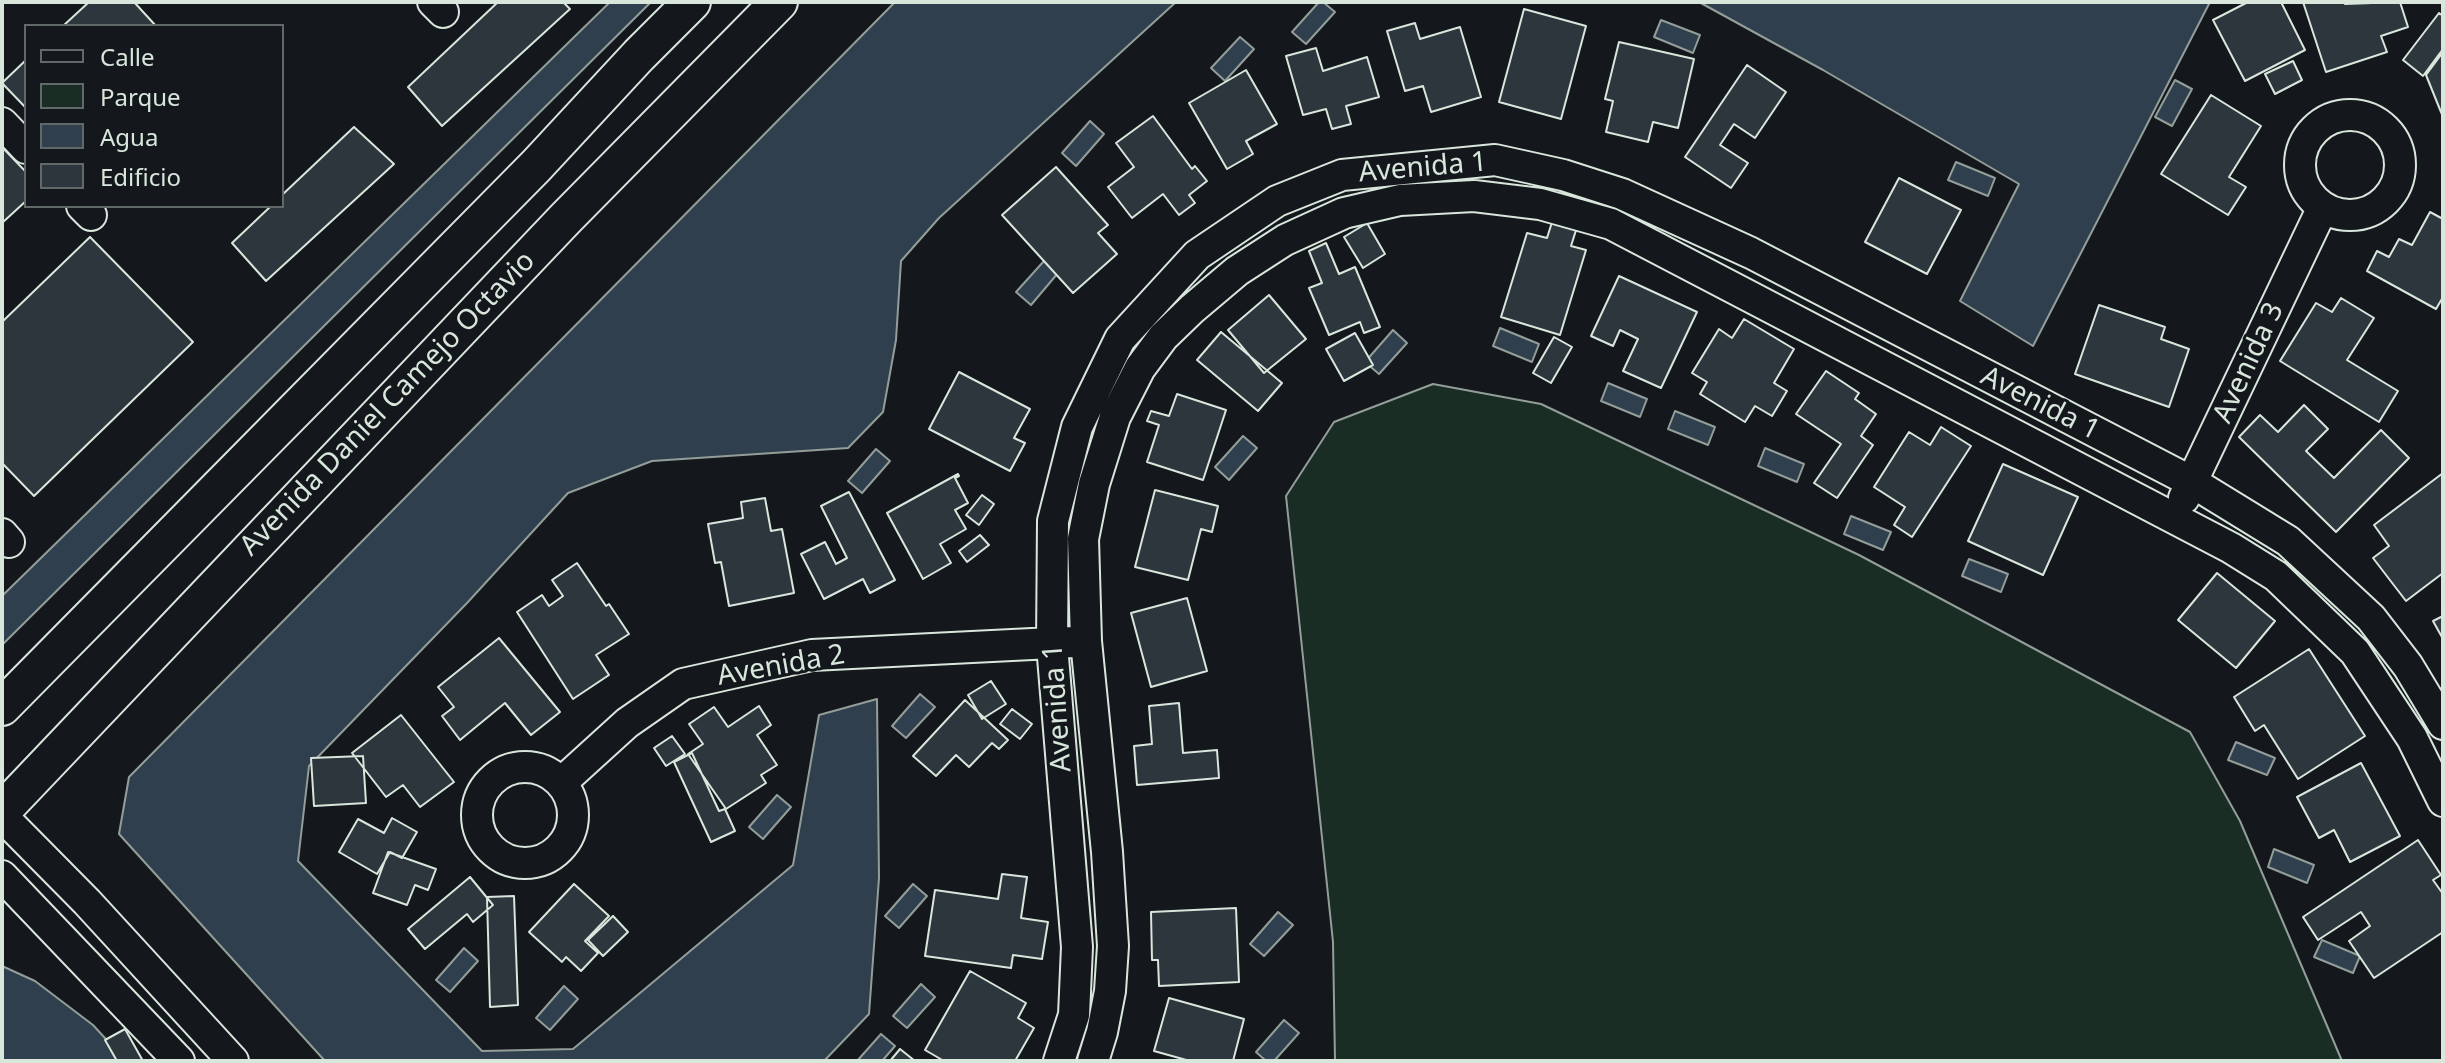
<!DOCTYPE html>
<style>
body{margin:0}
#map{position:relative;width:2445px;height:1063px;overflow:hidden;background:#14181c;font-family:"Noto Sans",sans-serif}
canvas{display:block}
.frame{position:absolute;inset:0;border:4px solid #d8e6dc;pointer-events:none}
.legend{position:absolute;left:24px;top:24px;width:260px;height:184px;box-sizing:border-box;background:#14181c;border:2px solid #626a69;margin:0;padding:10px 14px;list-style:none;font-size:24px;color:#d8e6dc}
.legend li{display:flex;align-items:center;gap:16px;height:40px}
.legend b{width:40px;border:2px solid #626a69}
</style>
<div id="map">
<canvas width="2445" height="1063"></canvas>
<div class="frame"></div>
<ul class="legend">
<li><b style="height:10px;background:#14181c"></b>Calle</li>
<li><b style="height:22px;background:#1a2d24"></b>Parque</li>
<li><b style="height:22px;background:#2f3f4d"></b>Agua</li>
<li><b style="height:22px;background:#2c363c"></b>Edificio</li>
</ul>
</div>
<script>
const ctx = document.querySelector('canvas').getContext('2d');
ctx.lineJoin = 'round';
function paint(path, color) { ctx.fillStyle = color; ctx.fill(path, 'evenodd'); }
const shape = rows => new Path2D(rows.map(r => 'M' + r).join(''));
function strokePath(path, color, width, dash) { ctx.strokeStyle = color; ctx.lineWidth = width; ctx.lineCap = dash ? 'butt' : 'round'; ctx.setLineDash(dash || []); ctx.stroke(path); }
function write(font, color, halo, rows, align = 'center') {
  ctx.font = font + ' "Noto Sans",sans-serif'; ctx.lineWidth = 6; ctx.setLineDash([]); ctx.textBaseline = 'middle'; ctx.strokeStyle = halo; ctx.fillStyle = color; for (const [text, x, y, turn = 0] of rows) {
    ctx.save(); ctx.translate(x, y); ctx.rotate((+turn || 0) * Math.PI / 180); ctx.textAlign = isNaN(turn) ? turn : align; if (halo) ctx.strokeText(text, 0, 0); ctx.fillText(text, 0, 0); ctx.restore();
  }
}
const green = shape([
 [1433,384,1541,404,1859,555,2190,732,2240,821,2342,1061,1335,1061,1333,942,1286,496,1334,422,1433,384]
]);
paint(green, '#1a2d24');
strokePath(green, '#939e99', 2);
const water = shape([
 [610,2,651,2,2,645,2,596,610,2],
 [895,2,1176,2,939,218,901,261,896,340,883,412,848,448,652,461,568,493,467,603,309,766,298,861,482,1051,573,1049,793,865,819,715,877,699,879,878,869,1014,824,1061,325,1061,119,834,129,777,895,2],
 [1319,2,1323,2,1335,12,1306,44,1292,32,1319,2],
 [1699,2,2210,2,2033,346,1960,301,2019,184,1823,70,1699,2],
 [1661,20,1700,35,1693,53,1654,37,1661,20],
 [1240,37,1254,49,1225,81,1211,68,1240,37],
 [2175,80,2192,89,2172,126,2155,117,2175,80],
 [1090,121,1104,134,1076,166,1062,153,1090,121],
 [1956,162,1995,178,1988,196,1948,180,1956,162],
 [1044,261,1058,273,1031,305,1016,292,1044,261],
 [1500,328,1539,344,1532,362,1493,346,1500,328],
 [1393,330,1407,343,1379,374,1365,362,1393,330],
 [1608,383,1647,399,1640,417,1601,401,1608,383],
 [1675,411,1715,427,1708,445,1668,429,1675,411],
 [1243,436,1257,448,1229,480,1215,467,1243,436],
 [1765,448,1804,464,1797,482,1758,466,1765,448],
 [876,449,890,461,862,493,848,481,876,449],
 [1851,516,1891,532,1883,550,1844,534,1851,516],
 [1969,559,2008,574,2001,592,1962,576,1969,559],
 [920,694,935,707,906,738,892,726,920,694],
 [2236,742,2275,758,2267,775,2228,760,2236,742],
 [777,795,791,807,763,839,749,827,777,795],
 [2274,849,2314,865,2307,883,2268,867,2274,849],
 [913,884,927,896,899,928,885,916,913,884],
 [1278,912,1293,925,1264,956,1250,944,1278,912],
 [2322,940,2360,956,2353,973,2314,957,2322,940],
 [464,948,478,961,450,992,436,980,464,948],
 [2,966,35,981,93,1025,126,1061,2,1061,2,966],
 [921,984,935,997,907,1028,893,1016,921,984],
 [564,986,578,999,550,1030,536,1018,564,986],
 [1284,1020,1299,1033,1274,1061,1266,1061,1256,1052,1284,1020],
 [881,1034,895,1046,882,1061,857,1061,881,1034]
]);
paint(water, '#2f3f4d');
strokePath(water, '#939e99', 2);
const building = shape([
 [89,2,134,2,156,26,63,26,89,2],
 [498,2,563,2,570,9,442,126,408,87,498,2],
 [2248,2,2281,2,2305,50,2245,81,2213,20,2248,2],
 [2303,2,2345,2,2345,4,2400,2,2408,27,2381,36,2387,52,2326,72,2303,2],
 [1524,9,1586,26,1561,119,1499,102,1524,9],
 [2439,13,2443,16,2443,49,2423,76,2403,60,2439,13],
 [1415,23,1420,39,1460,27,1481,97,1431,112,1423,86,1405,91,1387,31,1415,23],
 [1619,42,1694,59,1678,128,1653,122,1648,142,1606,132,1613,101,1605,99,1619,42],
 [1316,48,1323,71,1367,57,1379,97,1346,106,1351,124,1332,129,1326,109,1303,115,1286,56,1316,48],
 [2443,52,2443,117,2426,75,2443,52],
 [26,60,26,108,2,83,26,60],
 [2293,61,2302,80,2275,94,2265,74,2293,61],
 [1747,65,1786,92,1755,138,1734,124,1720,145,1748,163,1731,188,1685,157,1747,65],
 [1246,70,1277,124,1246,141,1253,154,1227,169,1189,103,1246,70],
 [2211,95,2261,126,2229,177,2246,187,2228,215,2161,174,2211,95],
 [1153,116,1192,169,1195,166,1207,181,1189,195,1195,203,1179,215,1163,194,1132,218,1108,187,1134,167,1116,143,1153,116],
 [354,127,394,164,266,281,232,243,271,206,282,206,282,195,354,127],
 [2,147,26,172,26,201,2,223,2,147],
 [1056,167,1108,225,1098,233,1117,254,1073,293,1002,215,1056,167],
 [1899,178,1961,210,1927,274,1865,242,1899,178],
 [2430,212,2443,219,2443,297,2436,309,2367,271,2377,251,2389,257,2399,239,2412,245,2430,212],
 [1553,219,1577,227,1571,246,1586,250,1560,335,1501,317,1527,233,1547,238,1553,219],
 [1367,223,1385,254,1363,268,1344,237,1367,223],
 [90,237,193,342,34,496,2,463,2,322,90,237],
 [1326,243,1339,274,1355,267,1380,327,1364,333,1360,322,1329,335,1309,288,1322,283,1309,251,1326,243],
 [1619,276,1697,312,1661,388,1623,371,1638,339,1620,330,1613,346,1591,336,1619,276],
 [1269,295,1306,339,1264,373,1228,330,1269,295],
 [2341,298,2374,318,2347,360,2398,391,2379,422,2280,361,2316,303,2332,312,2341,298],
 [2099,305,2165,327,2161,339,2189,349,2169,407,2075,374,2099,305],
 [1744,319,1794,349,1774,383,1787,391,1772,416,1755,406,1745,422,1700,394,1707,382,1692,373,1719,329,1732,338,1744,319],
 [1221,332,1282,383,1258,411,1197,360,1221,332],
 [1355,333,1373,365,1344,381,1326,349,1355,333],
 [1554,337,1572,347,1551,383,1533,373,1554,337],
 [1826,371,1859,393,1855,399,1876,414,1861,436,1873,445,1837,498,1814,483,1841,444,1796,414,1826,371],
 [959,372,1030,409,1014,438,1025,443,1010,471,929,429,959,372],
 [1177,394,1226,410,1203,480,1147,462,1159,425,1147,421,1151,411,1169,416,1177,394],
 [2304,405,2328,429,2306,451,2334,478,2381,430,2409,458,2336,532,2239,437,2260,415,2278,432,2304,405],
 [1941,427,1971,446,1912,537,1894,525,1905,507,1874,487,1909,432,1930,445,1941,427],
 [2003,464,2078,497,2043,575,1968,541,2003,464],
 [2443,473,2443,573,2406,601,2373,558,2389,546,2374,525,2443,473],
 [958,474,959,476,955,478,968,503,955,510,966,529,940,544,951,563,923,579,887,513,958,474],
 [1155,490,1218,506,1212,532,1201,529,1188,580,1135,567,1155,490],
 [849,492,895,580,870,593,863,579,824,599,801,554,825,542,836,564,847,558,821,506,849,492],
 [982,495,994,504,979,525,966,515,982,495],
 [765,498,771,531,782,529,794,593,729,606,721,562,715,563,708,524,743,518,741,502,765,498],
 [980,535,989,545,967,562,959,551,980,535],
 [577,563,606,606,609,604,629,634,596,655,609,675,573,699,517,612,542,595,549,606,563,596,552,580,577,563],
 [2217,573,2275,621,2236,668,2178,620,2217,573],
 [1187,598,1207,671,1151,687,1131,613,1187,598],
 [2443,616,2443,639,2433,621,2443,616],
 [499,638,560,712,531,735,505,703,460,740,442,716,454,707,438,687,499,638],
 [2309,649,2365,736,2298,779,2264,725,2255,731,2234,697,2309,649],
 [991,681,1006,704,982,719,968,695,991,681],
 [965,700,1008,740,999,749,992,743,969,767,956,755,936,776,913,756,965,700],
 [1179,703,1183,753,1217,750,1219,778,1137,785,1134,746,1152,744,1149,706,1179,703],
 [759,706,771,725,757,735,777,765,761,775,766,783,726,809,688,754,703,744,689,724,714,707,728,727,759,706],
 [1012,709,1032,724,1020,739,1000,724,1012,709],
 [401,715,454,782,420,807,403,785,386,797,352,753,401,715],
 [672,736,685,754,666,766,654,748,672,736],
 [692,753,719,811,725,809,735,831,711,842,674,762,692,753],
 [363,756,366,803,314,806,311,758,363,756],
 [2361,763,2400,836,2350,862,2334,830,2319,838,2297,797,2361,763],
 [392,818,417,832,402,858,390,852,377,874,339,852,358,819,384,833,392,818],
 [2418,840,2441,875,2433,880,2443,894,2443,932,2374,978,2349,941,2370,926,2361,912,2318,940,2303,917,2418,840],
 [388,852,436,869,428,890,415,885,407,905,373,893,388,852],
 [1002,874,1027,877,1021,918,1048,922,1042,959,1013,955,1011,968,925,956,935,890,998,899,1002,874],
 [470,877,493,905,473,922,467,914,425,949,408,929,470,877],
 [574,884,609,916,585,941,598,953,581,971,566,957,562,962,529,932,574,884],
 [514,896,518,1005,490,1007,487,897,514,896],
 [1236,908,1239,982,1159,986,1158,960,1152,960,1151,912,1236,908],
 [613,916,628,932,603,956,588,940,613,916],
 [970,971,1026,1003,1018,1018,1034,1028,1015,1061,944,1061,925,1050,970,971],
 [1169,998,1244,1019,1233,1061,1190,1061,1154,1051,1169,998],
 [125,1029,143,1061,117,1061,105,1040,125,1029],
 [900,1049,915,1061,890,1061,900,1049]
]);
paint(building, '#2c363c');
strokePath(building, '#d8e6dc', 2);
const minor = shape([
 [433,2,443,12],
 '2300 165a50 50 0 1 1 100 0a50 50 0 1 1-100 0Z',
 [2,123,26,148],
 [82,206,91,215],
 [2184,498,2323,207],
 [2,534,9,542],
 '477 815a48 48 0 1 1 96 0a48 48 0 1 1-96 0Z',
 [561,783,627,723,683,684,812,655,1072,642],
 [2,816,87,902,233,1061],
 [2,876,179,1061],
 [1059,1061,1074,1015,1077,947,1052,645,1053,521,1077,427,1120,339,1197,255,1277,201,1342,175,1495,160,1563,175,1622,194,1751,253,2192,482,2288,541,2371,618,2408,666,2443,724],
 [1093,1061,1102,1032,1110,991,1113,946,1107,852,1086,641,1083,539,1094,484,1115,417,1140,368,1163,337,1192,309,1237,271,1285,240,1344,213,1400,200,1474,196,1540,204,1611,224,2231,548,2276,576,2355,652,2412,738,2443,801]
]);
const major = shape([
 [2,707,536,166,639,55,692,2],
 [2,811,566,218,779,2]
]);
strokePath(minor, '#d8e6dc', 34);
strokePath(major, '#d8e6dc', 40);
strokePath(minor, '#14181c', 30);
strokePath(major, '#14181c', 36);
write('28px', '#d8e6dc', '#14181c', [
 ["Avenida 1",1423,168,-5],
 ["Avenida 3",2249,363,-65],
 ["Avenida Daniel Camejo Octavio",388,404,-46],
 ["Avenida 1",2040,404,27],
 ["Avenida 2",781,666,-10],
 ["Avenida 1",1058,708,-94]
]);
</script>
